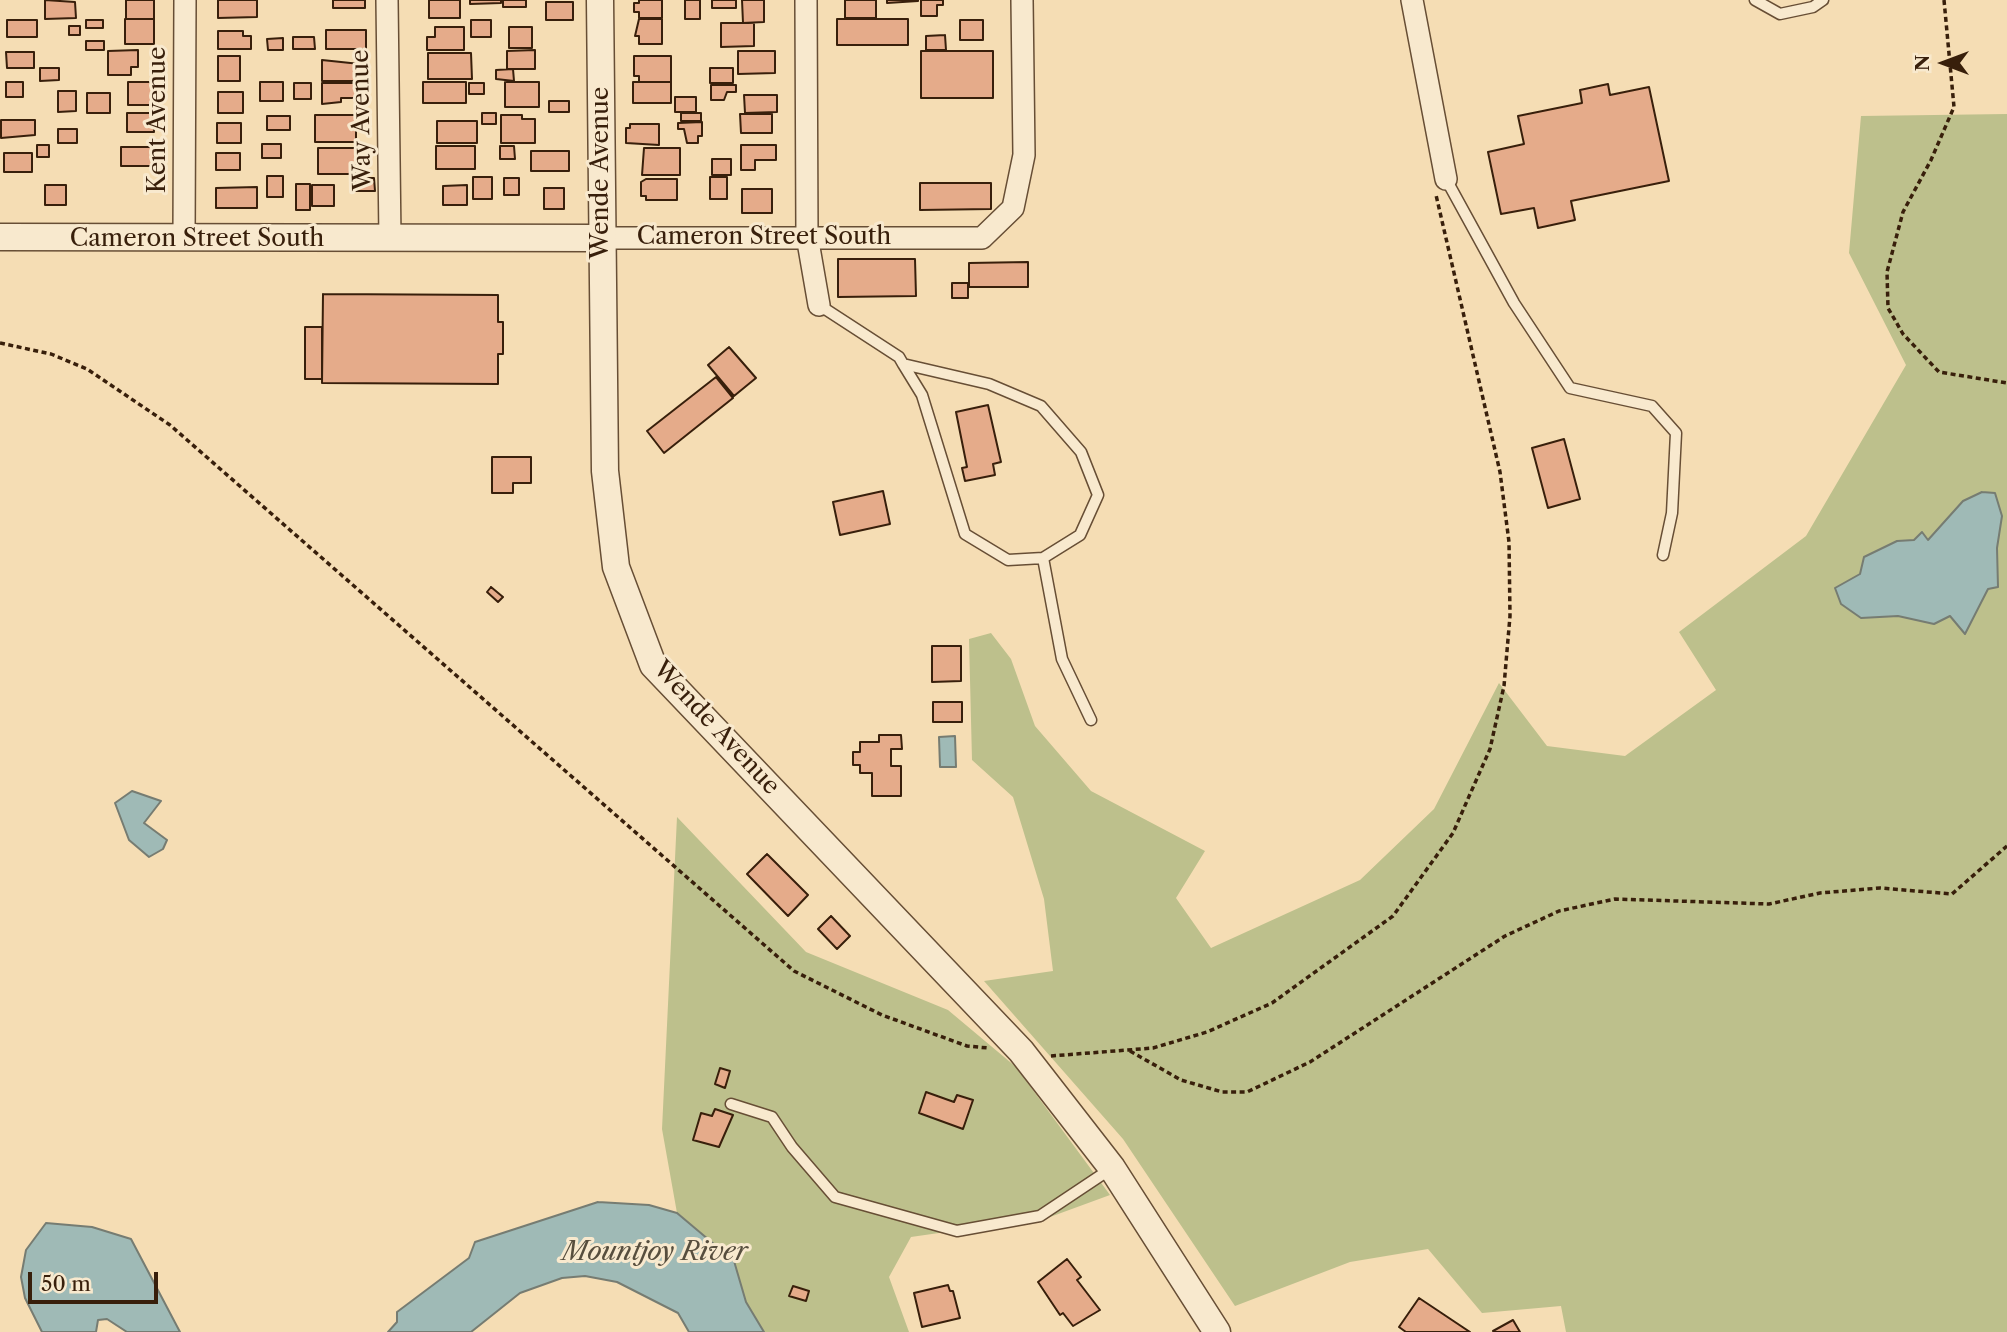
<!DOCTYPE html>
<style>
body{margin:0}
#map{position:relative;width:2007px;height:1332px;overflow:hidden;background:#f5ddb4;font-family:"Libre Caslon Text",serif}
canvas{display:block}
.north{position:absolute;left:1909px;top:28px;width:70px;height:70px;-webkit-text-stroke:5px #f8e9ce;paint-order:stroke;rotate:270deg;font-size:19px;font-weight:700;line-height:28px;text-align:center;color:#381f0b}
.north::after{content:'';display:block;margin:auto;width:24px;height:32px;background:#381f0b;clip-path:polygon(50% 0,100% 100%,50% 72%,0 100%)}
.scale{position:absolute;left:28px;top:1272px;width:130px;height:32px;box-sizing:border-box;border:4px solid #381f0b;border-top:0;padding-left:9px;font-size:21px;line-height:24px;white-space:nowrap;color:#381f0b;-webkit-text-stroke:5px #f8e9ce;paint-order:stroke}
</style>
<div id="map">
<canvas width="2007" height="1332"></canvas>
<div class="north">N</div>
<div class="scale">50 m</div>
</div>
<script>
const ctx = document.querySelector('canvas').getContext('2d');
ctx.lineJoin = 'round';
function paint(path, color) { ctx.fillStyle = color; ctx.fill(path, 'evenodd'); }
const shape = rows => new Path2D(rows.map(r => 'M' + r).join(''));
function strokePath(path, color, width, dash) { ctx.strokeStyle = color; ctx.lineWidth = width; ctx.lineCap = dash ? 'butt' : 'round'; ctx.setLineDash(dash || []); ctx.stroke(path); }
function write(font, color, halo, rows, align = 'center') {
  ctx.font = font + ' "Libre Caslon Text",serif'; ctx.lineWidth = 6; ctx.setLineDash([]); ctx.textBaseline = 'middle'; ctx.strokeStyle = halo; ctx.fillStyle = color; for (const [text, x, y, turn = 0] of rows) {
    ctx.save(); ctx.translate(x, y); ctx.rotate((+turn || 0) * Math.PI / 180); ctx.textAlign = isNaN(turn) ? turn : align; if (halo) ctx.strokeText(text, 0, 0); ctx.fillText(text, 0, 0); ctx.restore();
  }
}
paint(shape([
 [2007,114,2007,1332,1566,1332,1561,1306,1482,1313,1428,1249,1350,1262,1235,1306,1123,1139,984,981,1053,971,1044,899,1013,797,972,760,969,639,991,633,1011,659,1035,726,1091,791,1205,851,1176,898,1211,948,1360,880,1434,809,1499,683,1547,746,1625,756,1716,690,1679,632,1806,536,1906,365,1849,253,1861,116],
 [677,817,806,952,948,1010,1016,1067,1110,1195,1050,1217,911,1237,889,1277,909,1332,764,1332,746,1302,734,1261,677,1213,662,1129]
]), '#bdc08c');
const water = shape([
 [1982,492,1995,493,2002,516,1997,548,1998,587,1988,589,1965,634,1950,616,1934,624,1898,616,1861,618,1841,604,1835,588,1860,574,1864,557,1897,541,1914,540,1922,532,1928,540,1963,501,1982,492],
 [955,736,956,767,940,767,939,737,955,736],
 [132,791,161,801,144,823,167,840,163,849,149,857,129,840,115,803,132,791],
 [598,1202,649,1205,677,1213,734,1261,746,1302,764,1332,689,1332,678,1313,617,1282,585,1276,562,1278,520,1293,471,1332,388,1332,397,1322,397,1312,469,1258,475,1242,598,1202],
 [46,1223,92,1227,131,1239,180,1332,127,1332,107,1319,98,1320,96,1332,42,1332,25,1298,21,1277,26,1250,46,1223]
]);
paint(water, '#9fbab6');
strokePath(water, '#767c72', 2);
const building = shape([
 [45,0,75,2,76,18,45,19,45,0],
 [126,0,154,0,154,19,126,19,126,0],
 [218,0,257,0,257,17,218,18,218,0],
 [333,0,365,0,365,8,333,8,333,0],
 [429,0,460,0,460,18,429,18,429,0],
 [470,0,501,0,501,3,470,4,470,0],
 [503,0,526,0,526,7,503,7,503,0],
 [639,0,662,0,662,18,639,18,639,12,634,12,634,3,639,3,639,0],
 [685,0,700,0,700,19,685,19,685,0],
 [712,0,736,0,736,8,712,8,712,0],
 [742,0,764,0,764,22,743,23,742,0],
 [845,0,876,0,876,18,845,18,845,0],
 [887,0,918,0,918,1,887,3,887,0],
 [921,0,943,0,943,5,937,5,937,16,921,16,921,0],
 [546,2,573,2,573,20,546,20,546,2],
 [125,19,154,19,154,44,125,44,125,19],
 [639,19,662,19,662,44,639,44,639,36,635,36,639,19],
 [837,19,908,19,908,45,837,45,837,19],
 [7,20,37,20,37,37,7,37,7,20],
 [86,20,103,20,103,28,86,28,86,20],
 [471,20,491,20,491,37,471,37,471,20],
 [960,20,983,20,983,40,960,40,960,20],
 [721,23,754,23,754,46,721,47,721,23],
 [69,26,80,26,80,35,69,35,69,26],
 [435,27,464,27,464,50,427,50,427,37,435,37,435,27],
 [509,27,532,27,532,48,509,48,509,27],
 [326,30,366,30,366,49,326,49,326,30],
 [218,31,243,31,243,36,251,36,251,49,218,49,218,31],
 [945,35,946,50,926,50,926,36,945,35],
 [293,37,314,37,315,49,293,49,293,37],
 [283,38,283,50,268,50,267,39,283,38],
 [86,41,104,41,104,50,86,50,86,41],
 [138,50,138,67,131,67,131,75,108,75,108,51,138,50],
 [535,50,535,69,507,69,507,51,535,50],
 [738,51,775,51,775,73,738,74,738,51],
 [921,51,993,51,993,98,921,98,921,51],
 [6,52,34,52,34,68,7,68,6,52],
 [428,53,471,53,472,79,428,79,428,53],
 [218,56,240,56,240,81,218,81,218,56],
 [634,56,671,56,671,82,639,82,639,76,634,76,634,56],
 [322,60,360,64,360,81,322,81,322,60],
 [40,68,59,68,59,80,40,81,40,68],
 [710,68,733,68,733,83,710,83,710,68],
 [513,69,514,81,496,79,496,70,513,69],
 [6,82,23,82,23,97,6,97,6,82],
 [128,82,153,82,153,105,128,105,128,82],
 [260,82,283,82,283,101,260,101,260,82],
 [423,82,466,82,466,103,423,103,423,82],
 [505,82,539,82,539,107,505,107,505,82],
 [633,82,671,82,671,103,633,103,633,82],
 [294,83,311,83,311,99,294,99,294,83],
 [322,83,358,83,358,98,341,98,341,102,322,104,322,83],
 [469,83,484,83,484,94,469,94,469,83],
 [1608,84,1610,95,1649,87,1669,181,1571,201,1575,220,1538,228,1534,208,1501,214,1488,152,1524,144,1518,116,1582,103,1580,90,1608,84],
 [711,85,736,85,736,92,727,92,724,100,711,100,711,85],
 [58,91,76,91,76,111,58,112,58,91],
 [218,92,243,92,243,113,218,113,218,92],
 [87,93,110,93,110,113,87,113,87,93],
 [744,95,777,95,777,112,745,113,744,95],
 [675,97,696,97,696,112,675,112,675,97],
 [549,101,569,101,569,112,549,112,549,101],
 [127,113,153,113,154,132,127,132,127,113],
 [482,113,496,113,496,124,482,124,482,113],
 [681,113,701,113,701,121,681,121,681,113],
 [740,114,772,114,772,133,741,133,740,114],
 [315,115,356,115,356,142,315,142,315,115],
 [501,115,522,115,522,119,535,119,535,143,501,143,501,115],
 [267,116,290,116,290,130,267,130,267,116],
 [1,120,35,120,35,135,1,138,1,120],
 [437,121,477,121,477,143,437,143,437,121],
 [702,122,702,136,698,136,698,143,687,143,684,129,678,129,678,123,702,122],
 [217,123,241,123,241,143,217,143,217,123],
 [630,124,659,124,659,145,626,143,626,128,630,128,630,124],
 [58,129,77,129,77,143,58,143,58,129],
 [262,144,281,144,281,158,262,158,262,144],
 [37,145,49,145,49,157,37,157,37,145],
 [741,145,776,145,776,160,755,160,755,170,741,170,741,145],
 [436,146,475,146,475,169,436,169,436,146],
 [500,146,514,146,515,159,500,159,500,146],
 [121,147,155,147,155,166,121,166,121,147],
 [318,148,356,148,356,174,318,174,318,148],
 [644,148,680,148,680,175,642,175,644,148],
 [531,151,569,151,569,171,531,171,531,151],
 [4,153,32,153,32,172,4,172,4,153],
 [216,153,240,153,240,170,216,170,216,153],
 [712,159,731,159,731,175,712,175,712,159],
 [267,176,283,176,283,197,267,197,267,176],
 [473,177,492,177,492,199,473,199,473,177],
 [710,177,727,177,727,199,710,199,710,177],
 [356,178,374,178,375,191,356,191,356,178],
 [504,178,519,178,519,195,504,195,504,178],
 [646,179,677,179,677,200,646,200,646,196,641,196,641,182,646,179],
 [920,183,991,183,991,209,920,210,920,183],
 [296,184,310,184,310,210,296,210,296,184],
 [45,185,66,185,66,205,45,205,45,185],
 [312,185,334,185,334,206,312,206,312,185],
 [467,185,467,205,443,205,443,186,467,185],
 [257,187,257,208,216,208,216,188,257,187],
 [544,188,564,188,564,209,544,209,544,188],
 [742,189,772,189,772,213,742,213,742,189],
 [838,259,915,259,916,296,838,297,838,259],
 [1028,262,1028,287,969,287,969,263,1028,262],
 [952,283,968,283,968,298,952,298,952,283],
 [323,294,498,295,498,322,503,322,503,354,498,354,498,384,322,383,323,294],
 [305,327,322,327,322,379,305,379,305,327],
 [729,347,756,378,734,396,708,365,729,347],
 [716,377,733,398,664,453,647,431,716,377],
 [988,405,1001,462,993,464,995,475,965,481,962,468,967,467,956,412,988,405],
 [1564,439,1580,499,1548,508,1532,448,1564,439],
 [492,457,531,457,531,483,513,483,513,493,492,493,492,457],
 [883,491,890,524,840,535,833,502,883,491],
 [491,587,503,597,498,602,487,592,491,587],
 [932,646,961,646,961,681,932,682,932,646],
 [933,702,962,702,962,722,933,722,933,702],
 [879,735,901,735,902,749,891,749,891,766,901,766,901,796,872,796,872,773,860,773,860,765,853,765,853,752,860,752,860,742,879,742,879,735],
 [767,854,808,895,788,916,747,874,767,854],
 [831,916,850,936,837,949,818,929,831,916],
 [720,1068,730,1071,725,1088,715,1084,720,1068],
 [926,1092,954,1102,957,1095,973,1100,963,1129,919,1113,926,1092],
 [715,1109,733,1115,719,1147,693,1140,701,1113,712,1116,715,1109],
 [1067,1259,1081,1277,1077,1280,1100,1310,1073,1326,1063,1313,1060,1315,1038,1282,1067,1259],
 [948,1285,950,1291,953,1291,960,1318,922,1327,914,1293,948,1285],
 [793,1286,809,1291,806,1301,789,1296,793,1286],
 [1419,1298,1470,1332,1406,1332,1399,1327,1419,1298],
 [1513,1320,1520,1332,1494,1332,1493,1331,1513,1320]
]);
paint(building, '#e5ab8a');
strokePath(building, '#381f0b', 2);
const service = shape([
 [1755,0,1780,14,1813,7,1823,0],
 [1446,179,1514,303,1570,388,1652,406,1676,433,1672,513,1663,555],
 [819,305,899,357,903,364,922,395,965,534,1008,560,1043,558,1080,535,1098,495,1081,452,1041,406,989,384,903,364],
 [1043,558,1062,659,1091,720],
 [731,1104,772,1117,792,1147,835,1197,957,1231,1040,1216,1112,1168]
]);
const minor = shape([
 [387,0,390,239],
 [806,0,807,236,819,305],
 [1412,0,1446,179],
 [601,238,982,238,1013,208,1024,155,1022,0],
 [184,239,185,0]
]);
const tertiary = shape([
 [600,0,605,471,616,567,653,665,1021,1051,1112,1168,1217,1332],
 [0,237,601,238]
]);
strokePath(service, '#674e35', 13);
strokePath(minor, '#674e35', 24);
strokePath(tertiary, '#674e35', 29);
strokePath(shape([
 [1944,0,1954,107,1931,160,1903,212,1887,272,1888,308,1903,334,1939,372,2007,383],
 [0,343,51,354,87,369,170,425,794,971,882,1015,967,1046,988,1048],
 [1130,1051,1181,1080,1222,1092,1247,1092,1310,1062,1505,936,1559,911,1615,899,1769,904,1820,893,1880,888,1952,894,2007,846],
 [1051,1056,1153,1048,1207,1032,1272,1003,1393,916,1453,833,1467,801,1490,749,1504,686,1510,616,1509,542,1500,472,1436,195]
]), '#381f0b', 3.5, [5, 3.5]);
strokePath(service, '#f8e9ce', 10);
strokePath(minor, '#f8e9ce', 21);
strokePath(tertiary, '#f8e9ce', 26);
write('24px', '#381f0b', '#f8e9ce', [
 ["Kent Avenue",158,120,-90],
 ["Way Avenue",362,120,-91],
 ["Wende Avenue",601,173,-90],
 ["Cameron Street South",764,237],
 ["Cameron Street South",197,239],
 ["Wende Avenue",716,728,47]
]);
write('italic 26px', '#574e3e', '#f8e9ce', [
 ["Mountjoy River",655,1252]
]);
</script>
